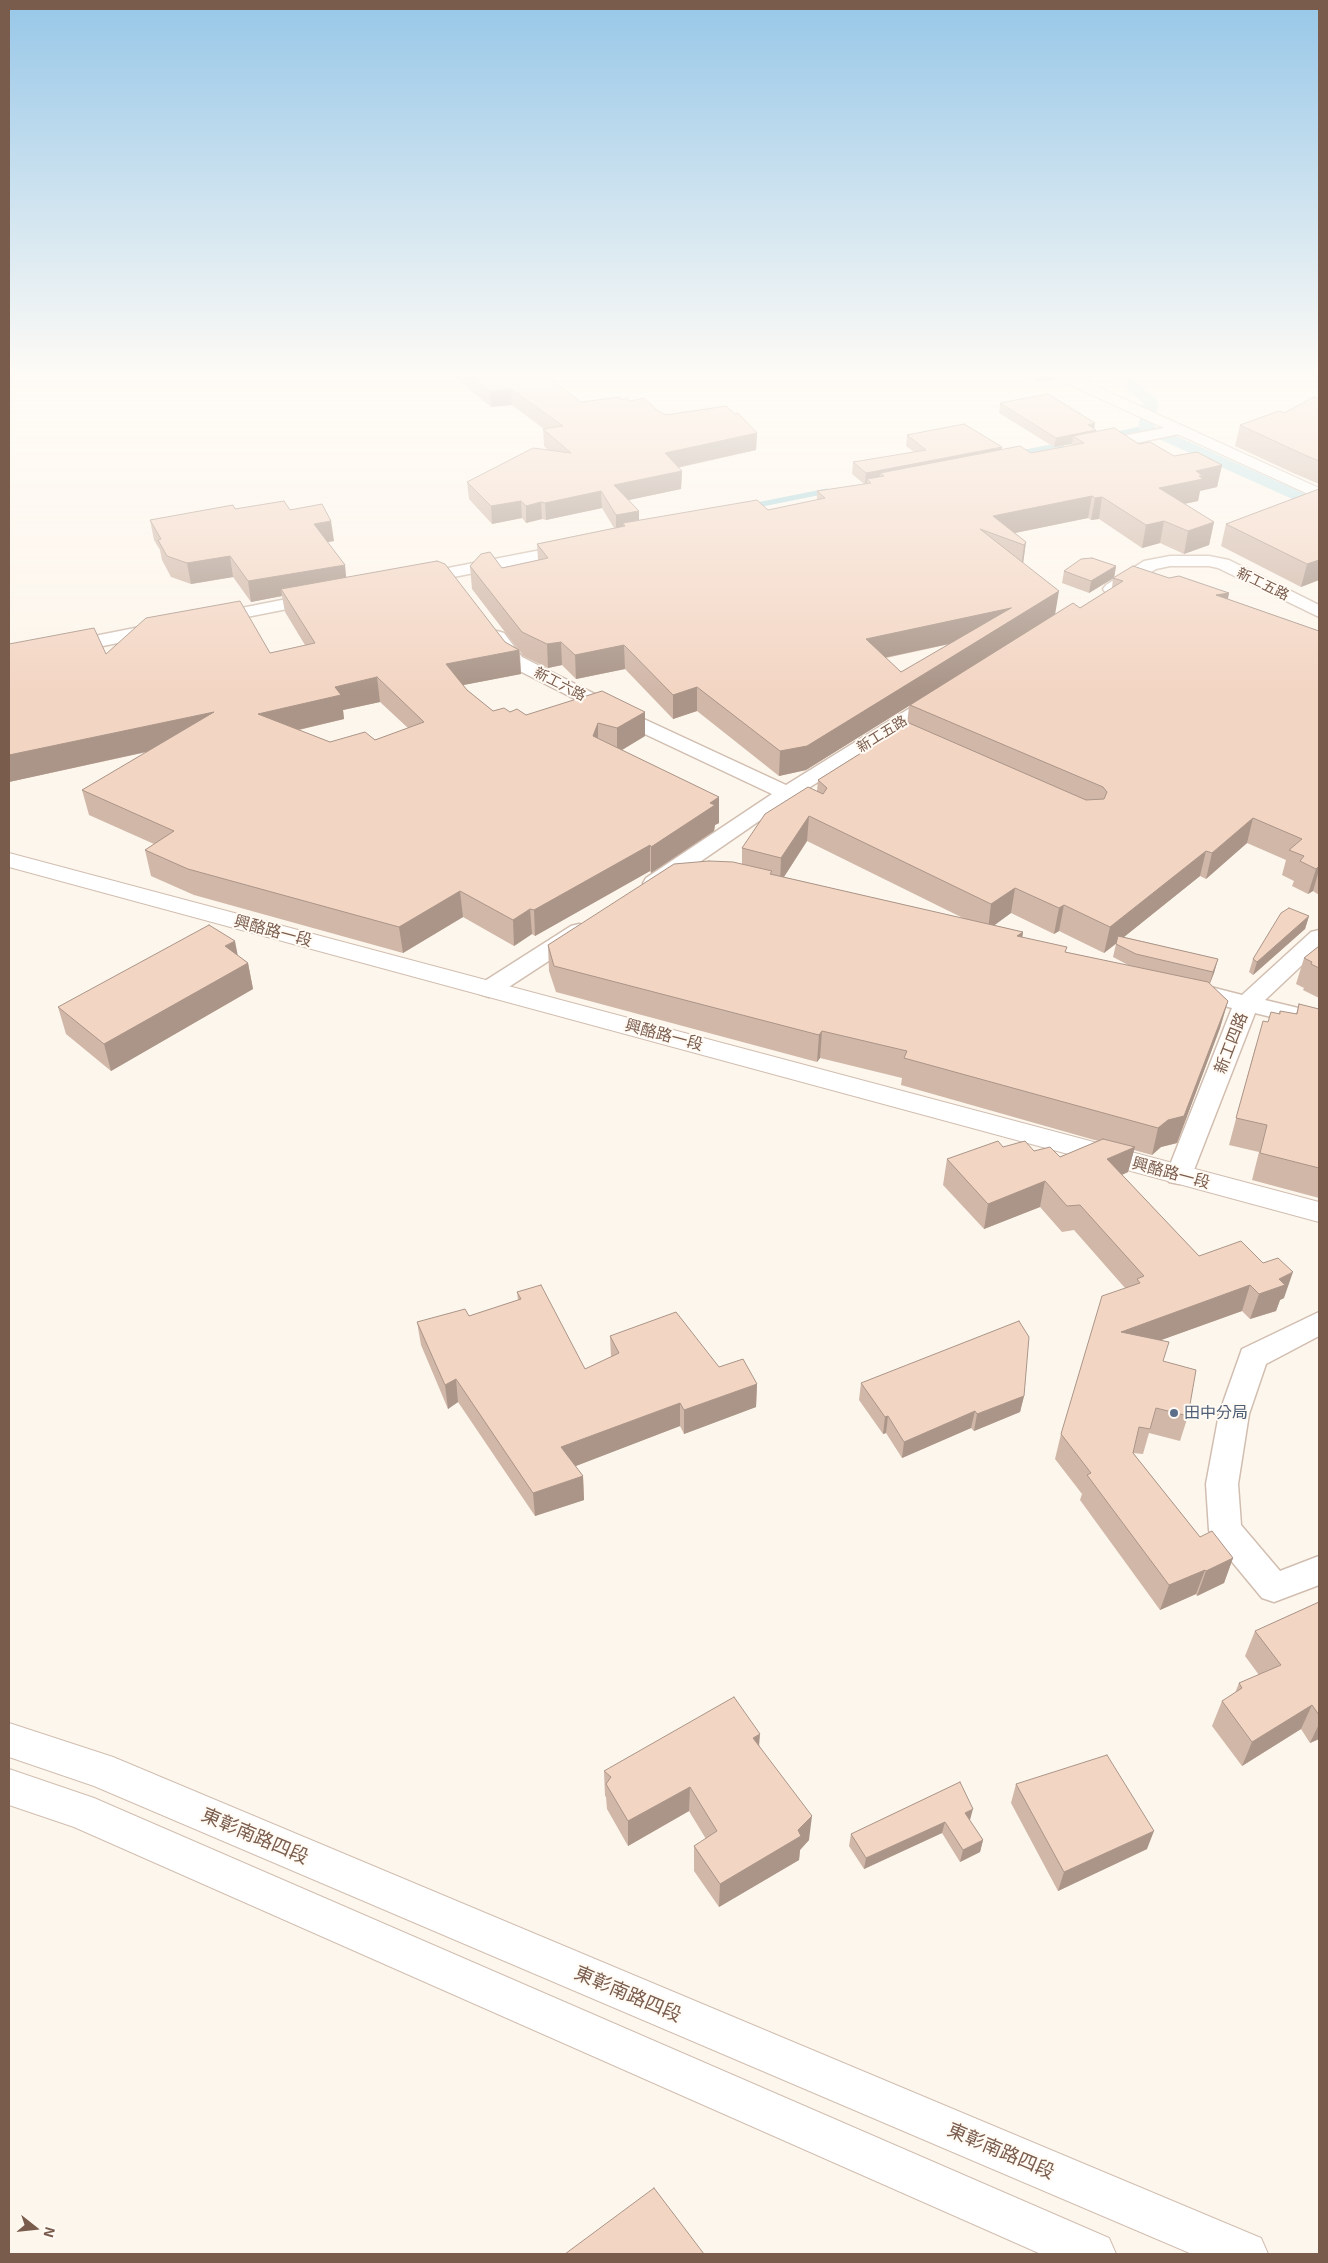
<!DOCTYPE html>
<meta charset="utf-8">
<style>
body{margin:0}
#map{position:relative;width:1328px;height:2263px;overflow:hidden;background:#fdf6ec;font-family:"Exo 2",sans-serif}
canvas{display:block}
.frame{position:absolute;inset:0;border:10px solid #7a5c4d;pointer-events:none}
.north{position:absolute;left:10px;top:2203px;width:50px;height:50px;-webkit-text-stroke:4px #fffaf3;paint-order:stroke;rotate:106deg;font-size:14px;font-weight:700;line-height:20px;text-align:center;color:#7a5c4d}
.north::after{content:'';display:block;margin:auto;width:18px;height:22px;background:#7a5c4d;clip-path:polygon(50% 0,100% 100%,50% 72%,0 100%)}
</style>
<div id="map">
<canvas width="1328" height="2263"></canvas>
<div class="frame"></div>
<div class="north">N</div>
</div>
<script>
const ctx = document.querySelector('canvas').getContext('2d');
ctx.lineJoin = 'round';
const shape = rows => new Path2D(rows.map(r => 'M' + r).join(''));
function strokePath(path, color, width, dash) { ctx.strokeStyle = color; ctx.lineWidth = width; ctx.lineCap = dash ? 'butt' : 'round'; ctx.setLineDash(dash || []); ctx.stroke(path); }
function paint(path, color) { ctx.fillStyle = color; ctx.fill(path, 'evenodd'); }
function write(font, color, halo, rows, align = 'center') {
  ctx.font = font + ' "Exo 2","Noto Sans TC",sans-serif'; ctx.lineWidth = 4; ctx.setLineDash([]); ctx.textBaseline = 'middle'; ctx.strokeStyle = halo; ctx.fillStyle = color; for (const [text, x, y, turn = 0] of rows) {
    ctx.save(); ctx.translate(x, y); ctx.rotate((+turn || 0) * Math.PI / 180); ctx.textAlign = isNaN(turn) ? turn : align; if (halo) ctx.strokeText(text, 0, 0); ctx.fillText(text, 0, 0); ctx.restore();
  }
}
strokePath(shape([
 [1113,435,1146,428],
 [1020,453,1062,445],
 [752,506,827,491]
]), '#a5d3da', 5);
paint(shape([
 [1114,376,1129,376,1156,399,1158,402,1154,426,1319,500,1319,511,1141,431,1138,428,1143,403,1114,376]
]), '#bfe3e8');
const minor = shape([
 [1179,425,1184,427,1187,430,1184,433,1097,451,1091,449,1089,446,1091,443,1097,441,1179,425],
 [572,544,578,545,581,549,578,553,417,584,411,583,408,579,411,575,417,574,572,544],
 [1170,556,1209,556,1229,560,1319,605,1319,617,1218,568,1209,566,1170,566,1156,569,1118,593,1106,593,1103,589,1106,585,1144,561,1170,556],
 [317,593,323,594,326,598,323,602,211,624,205,623,202,619,205,615,211,614,317,593],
 [160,623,167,625,169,629,167,633,9,665,9,653,160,623],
 [497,631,504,633,522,657,646,720,786,785,931,695,938,693,945,695,948,699,945,703,794,797,662,888,654,890,646,888,643,883,646,878,772,794,632,728,508,665,488,637,490,633,497,631],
 [579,924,587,926,591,931,587,936,498,994,489,997,480,994,477,989,480,984,571,926,579,924],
 [1319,930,1319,949,1265,1000,1319,1013,1319,1029,1255,1013,1192,1175,1189,1182,1179,1184,1169,1182,1166,1175,1232,1008,1182,995,1179,990,1182,985,1191,982,1242,995,1311,932,1319,930],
 [1319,1312,1319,1336,1266,1364,1249,1414,1238,1484,1241,1525,1280,1571,1319,1556,1319,1585,1274,1602,1262,1598,1214,1540,1209,1530,1206,1484,1219,1414,1242,1349,1319,1312]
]);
const tertiary = shape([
 [1055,376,1074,376,1319,488,1319,499,1057,379,1055,376],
 [9,853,1319,1202,1319,1222,9,867,9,853],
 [9,1723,113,1757,1261,2238,1268,2254,1192,2254,94,1786,9,1757,9,1723],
 [9,1769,94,1798,1109,2238,1116,2254,1041,2254,74,1827,9,1805,9,1769]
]);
strokePath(minor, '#d1beb0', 3);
strokePath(tertiary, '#d1beb0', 2);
paint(minor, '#fff');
paint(tertiary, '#fff');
paint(shape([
 [453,376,522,376,527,379,581,402,622,400,630,401,666,415,757,433,756,450,678,468,682,471,681,489,628,500,639,511,639,520,768,510,817,500,817,491,864,484,852,474,853,462,914,452,906,446,907,435,1001,450,1031,453,1072,445,1072,444,1054,447,999,413,1000,403,1095,423,1094,429,1096,430,1096,432,1139,444,1174,456,1222,465,1217,487,1200,491,1198,501,1184,504,1214,522,1209,545,1184,554,1160,543,1142,548,1099,519,1091,520,1088,518,1015,533,1026,542,1023,563,1055,614,1080,608,1112,588,1113,578,1089,593,1062,583,1064,571,1116,566,1114,578,1169,578,1229,593,1228,599,1319,631,1319,895,1313,891,1308,894,1292,886,1294,881,1282,875,1286,860,1247,843,1206,879,1200,876,1124,937,1218,959,1214,973,1210,984,1228,1001,1220,1028,1177,1143,1161,1147,1152,1155,1134,1150,1128,1172,1122,1175,1199,1256,1284,1298,1280,1300,1276,1311,1250,1319,1242,1311,1161,1340,1163,1361,1188,1416,1180,1441,1149,1433,1143,1454,1133,1453,1200,1537,1233,1558,1224,1583,1197,1596,1196,1594,1160,1610,1080,1500,1082,1494,1055,1459,1061,1434,1125,1288,1074,1230,1062,1232,1040,1207,984,1229,943,1185,947,1159,1003,1147,1034,1151,1060,1157,1098,1141,901,1085,902,1078,820,1058,817,1062,556,992,549,971,548,945,742,864,742,848,817,791,818,780,907,724,909,706,806,770,779,776,697,711,673,719,625,669,576,679,562,665,548,668,523,656,520,651,521,674,463,685,467,690,493,711,510,712,526,715,645,712,645,736,622,750,719,797,719,823,715,825,714,831,651,873,650,871,535,936,532,934,514,946,463,917,403,953,194,895,151,876,145,850,154,844,89,815,82,790,147,752,9,782,9,644,106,654,270,653,305,645,285,612,282,596,251,602,233,577,191,584,171,577,162,560,160,550,154,540,150,520,235,509,290,510,334,541,327,542,346,577,505,642,518,649,472,589,470,566,502,568,538,560,537,544,614,528,602,508,546,520,542,519,526,523,522,518,492,524,469,499,467,482,548,450,544,446,543,429,544,429,512,405,491,407],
 [950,644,901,672,886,658],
 [380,702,408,728,375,740,330,742,299,730,344,719,343,710],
 [807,841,965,919,784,877],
 [1011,913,1054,934,1059,931,1104,953,1116,944,1113,957,1130,966,1066,952,1022,937,1023,932,994,925],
 [1025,376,1056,376,1055,380,1038,382],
 [1319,399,1319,484,1293,473,1235,446,1240,425,1284,413],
 [1319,489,1319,580,1301,587,1221,546,1226,524],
 [1309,916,1305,929,1253,975,1249,972,1253,959],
 [1319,946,1319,998,1303,990,1304,988,1296,984,1304,958],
 [238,956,248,963,253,989,111,1071,66,1034,58,1007],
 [1299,1004,1319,1009,1319,1198,1252,1180,1259,1152,1229,1145,1255,1048,1268,1022,1279,1013,1280,1011,1296,1014],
 [517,1292,585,1369,611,1357,610,1336,719,1367,757,1384,756,1407,684,1434,680,1426,575,1466,583,1476,584,1500,535,1516,458,1402,448,1409,421,1345,417,1322,469,1316,518,1300],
 [861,1383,1024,1396,1020,1412,974,1431,971,1428,902,1458,886,1433,883,1434,859,1400],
 [1319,1602,1319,1739,1310,1743,1301,1729,1242,1766,1212,1726,1222,1701,1235,1693,1239,1683,1259,1675,1245,1656,1255,1631],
 [759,1745,809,1840,800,1850,799,1860,719,1907,694,1871,694,1846,706,1839,689,1811,628,1846,607,1809,606,1797,605,1796,604,1771],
 [960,1782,970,1821,983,1840,980,1852,960,1862,942,1833,864,1869,849,1846,851,1834],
 [1016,1784,1147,1849,1058,1891,1011,1803]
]), '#d1b7a8');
paint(shape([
 [1039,376,1056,376,1055,380,1038,382],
 [511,389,512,405,491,407,490,391],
 [1095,423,1094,430,1096,430,1094,440,1073,436,1072,444,1054,447,1056,438,1088,425],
 [757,433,756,450,665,470,665,453],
 [1002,447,1000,458,884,476,880,473,880,481,867,479,867,484,865,484,866,473],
 [1222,465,1217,487,1200,491,1198,501,1155,510,1159,488,1196,471],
 [682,471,681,489,615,503,614,485],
 [601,491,602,508,546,520,545,503],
 [1092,496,1088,518,1000,536,993,516],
 [1102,497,1099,519,1091,520,1095,498],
 [521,501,522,518,492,524,491,506],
 [541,502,542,519,526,523,526,506],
 [639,511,639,528,623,523,624,531,616,533,616,515],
 [331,521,334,541,316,544,314,524],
 [1164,521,1160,543,1142,548,1146,525],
 [1214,522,1209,545,1184,554,1188,531],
 [1026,542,1023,564,1021,568,1024,545],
 [230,556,233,577,191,584,187,563],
 [1319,560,1319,580,1301,587,1307,564],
 [345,565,347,585,281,589,282,596,251,602,248,581],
 [1116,566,1114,578,1089,593,1091,581],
 [1059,591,1055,615,806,770,779,776,780,751,986,636,864,662,866,639],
 [1229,593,1224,616,1216,595],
 [561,642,562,665,548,668,547,644],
 [624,645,625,669,576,679,575,655],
 [519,650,521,674,448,688,446,664],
 [377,677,380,702,343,710,344,719,263,738,258,714,335,687],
 [697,687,697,711,673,719,673,695],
 [214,712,218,736,9,782,9,755],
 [645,712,645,736,617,753,617,728],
 [598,723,598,747,593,736],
 [719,797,719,823,715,825,714,831,651,873,651,847,710,803],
 [809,816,807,841,780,883,781,858],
 [1253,818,1247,843,1206,879,1212,853],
 [650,845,650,871,535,936,534,910],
 [1206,851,1200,876,1104,953,1110,927],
 [1319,866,1319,870,1313,891,1308,894,1316,869],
 [1015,888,1011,913,988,930,991,904],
 [460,891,463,917,403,953,399,927],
 [1064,905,1059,931,1054,934,1059,908],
 [530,909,532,934,514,946,513,920],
 [1309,916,1305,929,1253,975,1257,962],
 [1023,932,1019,959,1017,936],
 [235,941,240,967,248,963,253,989,111,1071,104,1044,225,946],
 [1218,959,1214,973,1209,985,1213,972],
 [1228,1001,1220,1028,1177,1143,1161,1147,1152,1155,1158,1128],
 [822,1031,820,1058,817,1062,819,1035],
 [1135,1147,1128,1172,1101,1184,1107,1159],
 [1045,1181,1040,1207,984,1229,988,1204],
 [1293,1272,1284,1298,1280,1300,1276,1311,1250,1319,1259,1294,1279,1279],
 [1250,1285,1242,1311,1114,1357,1121,1332],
 [456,1379,458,1402,448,1409,445,1385],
 [757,1384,756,1407,684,1434,684,1410],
 [1024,1396,1020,1412,974,1431,977,1414],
 [680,1403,680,1426,563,1471,561,1447],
 [975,1411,971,1428,902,1458,904,1442],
 [888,1416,886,1433,883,1434,885,1417],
 [583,1476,584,1500,535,1516,533,1493],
 [1233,1558,1224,1583,1197,1596,1206,1571],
 [1205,1570,1196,1594,1160,1610,1169,1585],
 [1312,1705,1301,1729,1242,1766,1252,1742],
 [1319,1724,1319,1739,1310,1743],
 [760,1734,758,1759,753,1738],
 [690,1787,689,1811,628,1846,628,1821],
 [973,1809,970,1820,962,1824,965,1813],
 [812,1816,809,1840,800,1850,799,1860,719,1907,720,1884,798,1830],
 [945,1822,942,1833,864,1869,866,1858],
 [1154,1831,1147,1849,1058,1891,1064,1872],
 [983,1840,980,1852,960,1862,963,1850]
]), '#aa9588');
const building = shape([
 [471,376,522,376,527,379,540,376,546,376,581,402,620,397,622,400,627,398,630,401,644,398,658,411,666,415,726,406,735,414,738,413,757,433,665,453,682,471,614,485,639,511,616,515,601,491,545,503,541,502,526,506,521,501,491,506,467,482,533,448,571,453,543,429,563,426,511,389,490,391,471,376],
 [1048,394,1095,423,1088,425,1096,430,1056,438,1000,403,1048,394],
 [1314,397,1319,399,1319,461,1298,452,1240,425,1279,411,1284,413,1314,397],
 [964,424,1002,447,866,473,853,462,926,450,907,435,964,424],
 [1114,428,1139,444,1150,442,1174,456,1197,452,1222,465,1196,471,1203,476,1199,476,1203,479,1159,488,1214,522,1188,531,1164,521,1146,525,1102,497,1095,498,1092,496,993,516,1026,542,1024,545,980,529,1059,591,807,746,780,751,697,687,673,695,624,645,575,655,561,642,547,644,522,632,470,566,481,554,490,552,502,568,548,558,537,544,625,526,623,523,757,500,768,510,825,498,817,491,871,483,867,479,884,476,880,473,1020,446,1031,453,1084,443,1073,436,1114,428],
 [1011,608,901,672,866,639,1011,608],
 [1319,489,1319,560,1307,564,1226,524,1319,489],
 [284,501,290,510,322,504,331,521,314,524,345,565,248,581,230,556,187,563,167,556,158,540,161,539,150,520,233,505,235,509,284,501],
 [1092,558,1116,566,1091,581,1064,571,1081,559,1092,558],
 [437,561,445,564,505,642,519,650,446,664,467,690,493,711,504,708,510,712,517,709,526,715,602,691,645,712,617,728,598,723,593,736,719,797,710,803,715,805,651,847,650,845,534,910,530,909,513,920,460,891,399,927,188,869,145,850,174,831,82,790,214,712,9,755,9,644,94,628,106,654,146,618,240,601,270,653,315,643,281,589,437,561],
 [377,677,424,722,375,740,365,732,330,742,258,714,341,695,335,687,377,677],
 [1133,566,1169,578,1179,576,1229,593,1216,595,1319,631,1319,866,1316,869,1300,861,1304,856,1289,850,1302,839,1253,818,1212,853,1206,851,1110,927,1064,905,1059,908,1015,888,991,904,809,816,781,858,742,848,765,814,808,787,823,794,827,788,818,780,909,723,1086,800,1104,799,1107,792,1103,787,910,705,1073,603,1080,608,1123,581,1113,578,1133,566],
 [709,861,733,862,772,871,770,874,1023,932,1017,936,1067,947,1065,952,1208,982,1228,1001,1184,1116,1168,1120,1158,1128,904,1058,907,1051,822,1031,819,1035,554,966,548,945,674,864,709,861],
 [1289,908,1309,916,1257,962,1253,959,1281,913,1289,908],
 [209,925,235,941,225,946,248,963,104,1044,58,1007,209,925],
 [1118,936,1218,959,1213,972,1136,954,1116,944,1118,936],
 [1319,946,1319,968,1311,964,1312,962,1304,958,1319,946],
 [1299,1004,1319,1009,1319,1168,1260,1153,1267,1125,1236,1118,1263,1021,1268,1022,1271,1012,1280,1014,1280,1011,1297,1014,1299,1004],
 [1103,1139,1135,1147,1107,1159,1199,1256,1241,1241,1263,1263,1278,1258,1293,1272,1279,1279,1285,1285,1259,1294,1250,1285,1121,1332,1169,1342,1163,1361,1196,1370,1188,1416,1156,1408,1150,1429,1139,1427,1133,1453,1200,1537,1212,1531,1233,1558,1206,1571,1205,1570,1169,1585,1087,1475,1091,1473,1061,1434,1102,1296,1140,1283,1137,1279,1144,1276,1080,1205,1067,1206,1045,1181,988,1204,947,1159,998,1141,1003,1147,1025,1141,1034,1151,1050,1147,1060,1157,1103,1139],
 [541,1285,585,1369,619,1353,610,1336,676,1312,719,1367,743,1359,757,1384,684,1410,680,1403,561,1447,583,1476,533,1493,456,1379,445,1385,417,1322,465,1309,469,1316,521,1299,517,1292,541,1285],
 [1019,1321,1029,1337,1024,1396,977,1414,975,1411,904,1442,888,1416,885,1417,861,1383,1019,1321],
 [1319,1602,1319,1715,1312,1705,1252,1742,1222,1701,1242,1688,1239,1683,1281,1665,1255,1631,1319,1602],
 [734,1697,760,1734,753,1738,812,1816,798,1830,801,1836,720,1884,694,1846,717,1831,690,1787,628,1821,606,1784,611,1777,604,1771,734,1697],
 [1107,1755,1154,1831,1064,1872,1016,1784,1107,1755],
 [960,1782,973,1809,965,1813,983,1840,963,1850,945,1822,866,1858,851,1834,960,1782],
 [654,2188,704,2254,565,2254,654,2188]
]);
paint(building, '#f3d5c3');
strokePath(building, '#aa9588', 1);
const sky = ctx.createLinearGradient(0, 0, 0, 692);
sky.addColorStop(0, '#97c7e8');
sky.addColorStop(0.54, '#fefbf6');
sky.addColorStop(1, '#fefbf600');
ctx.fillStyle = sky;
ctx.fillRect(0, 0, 1328, 692);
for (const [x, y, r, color] of [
 [1174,1413,5,"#5c6f8a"]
]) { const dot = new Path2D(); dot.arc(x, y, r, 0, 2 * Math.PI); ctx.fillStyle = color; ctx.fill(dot); strokePath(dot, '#fffaf3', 2); }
write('14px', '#7a5c4d', '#fffaf3', [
 ["新工五路",1263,584,26],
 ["新工六路",560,684,27],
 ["新工五路",882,734,-32]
]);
write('16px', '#7a5c4d', '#fffaf3', [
 ["興酪路一段",273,931,15],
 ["興酪路一段",664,1035,15],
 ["新工四路",1231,1043,-69],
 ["興酪路一段",1171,1173,15]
]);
write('16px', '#4e5e75', '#fffaf3', [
 ["田中分局",1184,1413]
], 'left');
write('19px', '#7a5c4d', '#fffaf3', [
 ["東彰南路四段",255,1836,23],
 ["東彰南路四段",628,1994,23],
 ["東彰南路四段",1001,2151,23]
]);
</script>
